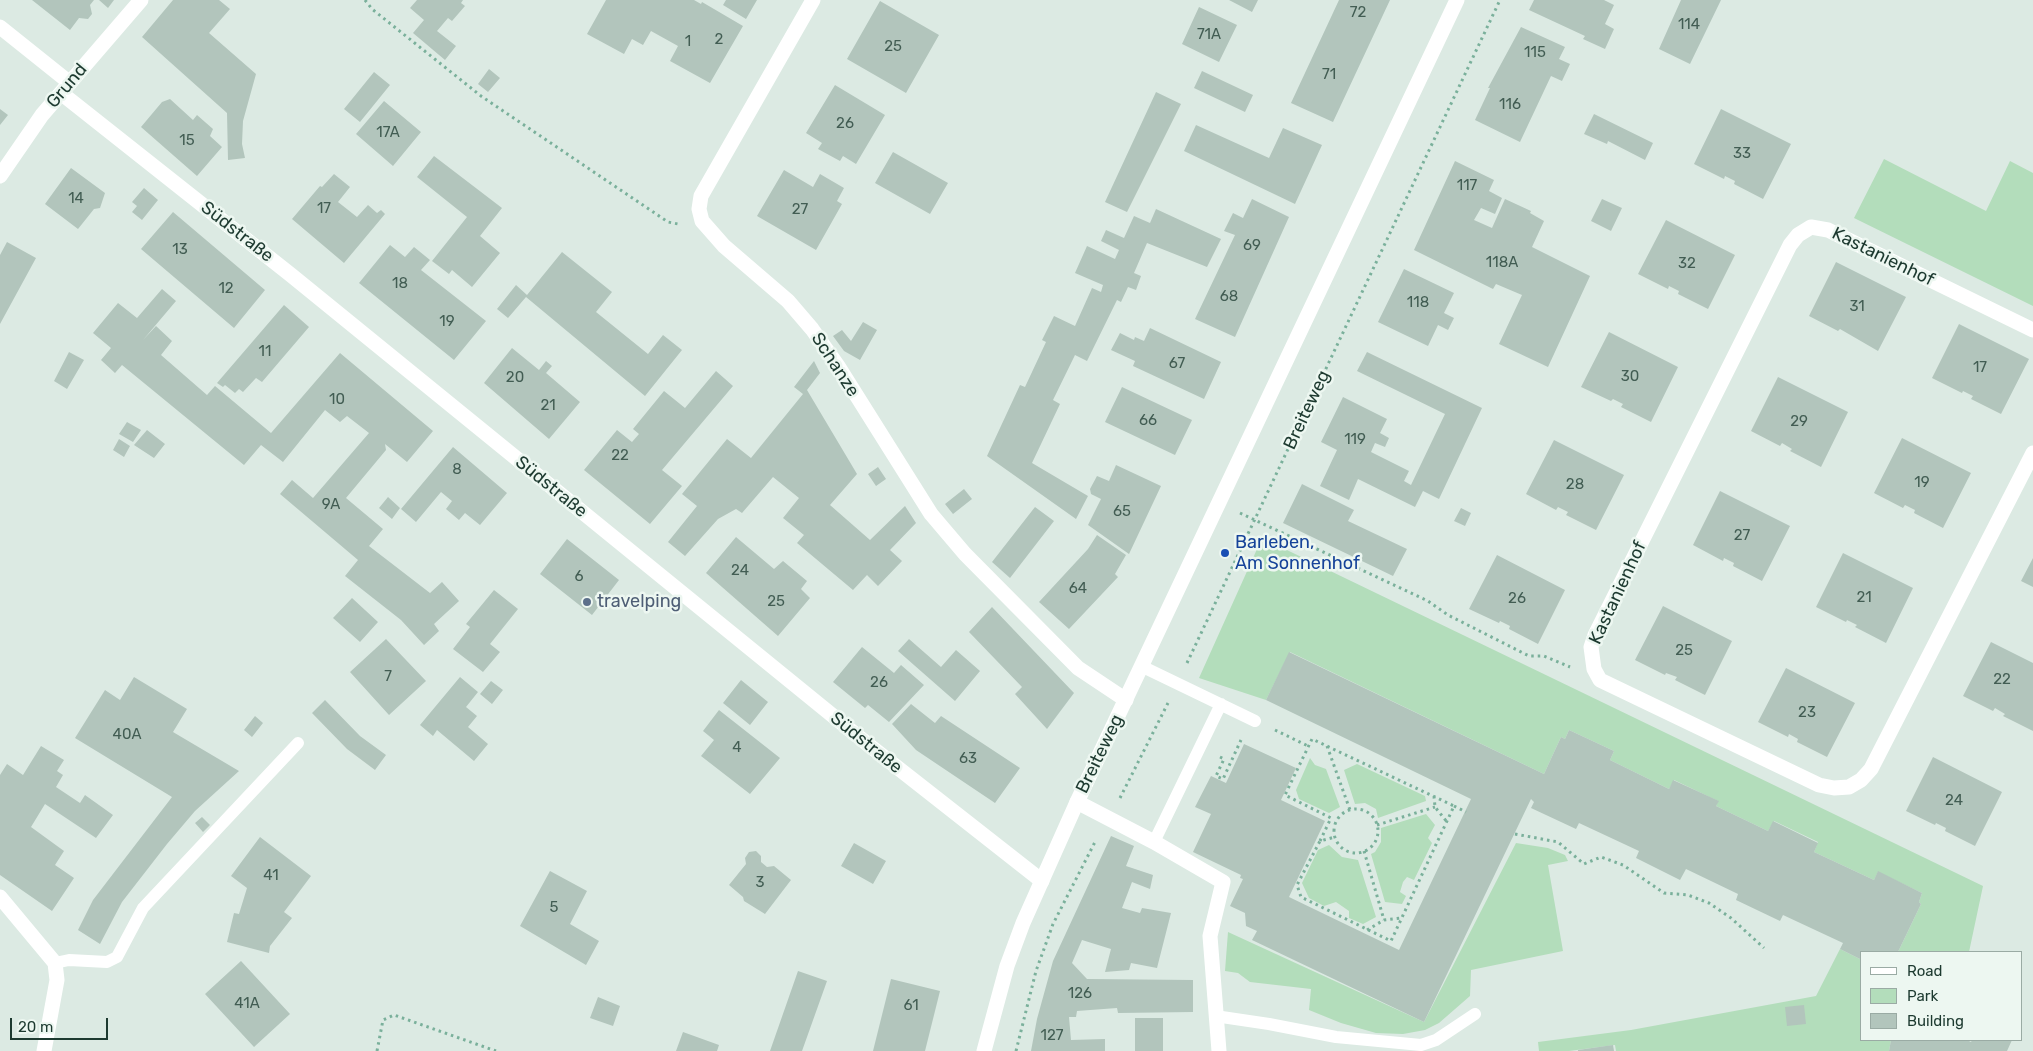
<!DOCTYPE html>
<meta charset="utf-8">
<style>
body{margin:0}
#map{position:relative;width:2033px;height:1051px;overflow:hidden;background:#dceae3;font-family:Rubik,sans-serif}
canvas{display:block}
.legend{position:absolute;left:1860px;top:951px;width:162px;height:90px;box-sizing:border-box;background:#edf7f1;border:1px solid #9aaba4;margin:0;padding:6px 9px;list-style:none;font-size:15px;color:#1d3a30}
.legend li{display:flex;align-items:center;gap:10px;height:25px}
.legend b{width:25px;border:1px solid #9aaba4}
.scale{position:absolute;left:10px;top:1018px;width:98px;height:22px;box-sizing:border-box;border:2px solid #1d3a30;border-top:0;padding-left:6px;font-size:15px;line-height:18px;white-space:nowrap;color:#1d3a30;-webkit-text-stroke:4px #edf7f1;paint-order:stroke}
</style>
<div id="map">
<canvas width="2033" height="1051"></canvas>
<ul class="legend">
<li><b style="height:6px;background:#fff"></b>Road</li>
<li><b style="height:14px;background:#b3ddbb"></b>Park</li>
<li><b style="height:14px;background:#b2c5bc"></b>Building</li>
</ul>
<div class="scale">20 m</div>
</div>
<script>
const ctx = document.querySelector('canvas').getContext('2d');
ctx.lineJoin = 'round';
function paint(path, color) { ctx.fillStyle = color; ctx.fill(path, 'evenodd'); }
const shape = rows => new Path2D(rows.map(r => 'M' + r).join(''));
function strokePath(path, color, width, dash) { ctx.strokeStyle = color; ctx.lineWidth = width; ctx.lineCap = dash ? 'butt' : 'round'; ctx.setLineDash(dash || []); ctx.stroke(path); }
function write(font, color, halo, rows, align = 'center') {
  ctx.font = font + ' Rubik,sans-serif'; ctx.lineWidth = 5; ctx.setLineDash([]); ctx.textBaseline = 'middle'; ctx.strokeStyle = halo; ctx.fillStyle = color; for (const [text, x, y, turn = 0] of rows) {
    ctx.save(); ctx.translate(x, y); ctx.rotate((+turn || 0) * Math.PI / 180); ctx.textAlign = isNaN(turn) ? turn : align; if (halo) ctx.strokeText(text, 0, 0); ctx.fillText(text, 0, 0); ctx.restore();
  }
}
paint(shape([
 [1884,159,1986,211,2010,161,2033,173,2033,306,1854,218],
 [1262,538,1983,886,1969,952,1898,952,1921,904,1919,902,1922,893,1878,872,1874,880,1814,852,1818,842,1774,821,1768,831,1716,806,1718,801,1674,780,1669,789,1610,760,1614,751,1569,730,1565,739,1561,737,1544,774,1290,652,1266,700,1199,678],
 [1310,758,1315,765,1326,769,1340,807,1329,813,1299,799,1296,790],
 [1357,764,1425,796,1426,801,1378,818,1376,809,1365,803,1355,804,1344,770],
 [1426,814,1435,825,1428,838,1432,843,1414,880,1407,877,1403,882,1400,892,1406,896,1402,904,1385,902,1371,854,1375,852,1381,842,1381,828],
 [1516,843,1548,848,1565,855,1568,861,1548,865,1563,951,1471,970,1470,996,1439,1023,1425,1030,1403,1034,1376,1033,1341,1023,1309,1010,1311,989,1250,982,1238,973,1225,971,1228,932,1424,1022],
 [1329,845,1342,857,1358,860,1376,917,1363,924,1349,918,1349,911,1336,902,1324,906,1309,898,1302,883,1318,850],
 [1840,949,1862,960,1862,1040,1891,1040,1889,1051,1616,1051,1615,1045,1569,1051,1539,1051,1538,1042,1631,1030,1816,996]
]), '#b3ddbb');
paint(shape([
 [32,0,94,0,90,5,92,14,88,19,79,18,70,30],
 [99,0,114,0,108,8],
 [173,0,219,0,230,9,209,33,256,74,243,121,242,144,245,158,228,160,227,113,142,37],
 [417,0,463,0,461,3,465,6,452,21,448,18,437,31,456,46,445,60,413,33,424,20,410,8],
 [606,0,694,0,701,4,702,2,743,26,710,83,670,61,678,46,651,31,643,45,632,39,624,54,587,34],
 [726,0,757,0,746,19,723,5],
 [1229,0,1258,0,1252,12],
 [1339,0,1390,0,1333,122,1291,103],
 [1534,0,1604,0,1614,5,1605,24,1614,29,1605,49,1583,39,1585,36,1529,10],
 [1681,0,1721,0,1690,64,1659,49],
 [880,1,939,35,906,93,847,59],
 [1199,7,1237,25,1219,62,1182,44],
 [1521,27,1565,47,1559,59,1570,64,1562,81,1551,76,1520,142,1475,120,1490,88,1488,88],
 [489,69,500,78,488,92,478,84],
 [1202,71,1253,95,1245,112,1194,88],
 [374,72,390,85,360,122,344,109],
 [835,85,885,115,856,164,843,156,840,161,818,149,822,143,806,133],
 [1156,92,1181,104,1127,212,1105,202],
 [170,99,193,120,197,115,213,129,210,136,222,147,197,176,141,127,162,102],
 [384,101,421,132,393,166,356,134],
 [0,109,8,115,0,125],
 [1721,109,1791,144,1763,199,1734,184,1735,181,1725,176,1724,179,1694,164],
 [1594,114,1653,143,1645,160,1608,141,1607,144,1584,134],
 [1196,125,1269,158,1283,128,1322,145,1295,204,1184,151],
 [893,152,948,183,930,214,875,183],
 [434,156,502,208,480,236,500,253,472,287,452,270,449,274,432,261,467,217,417,177],
 [1455,161,1494,180,1489,191,1502,198,1495,214,1481,208,1474,220,1492,228,1505,199,1531,211,1530,213,1544,221,1532,247,1590,276,1548,367,1499,344,1522,295,1496,284,1493,289,1414,250],
 [71,168,105,193,100,208,94,209,78,229,45,204],
 [784,170,813,187,820,174,844,188,837,201,842,204,816,250,757,216],
 [334,174,350,187,338,202,357,217,368,205,377,213,381,210,385,214,344,263,292,219,320,186,322,187],
 [144,188,158,200,142,220,132,212,137,206,132,202],
 [1252,199,1289,217,1235,337,1195,319,1235,235,1224,231,1233,213,1243,218],
 [1602,199,1622,208,1611,231,1591,221],
 [1156,209,1221,239,1207,267,1147,243,1134,273,1141,276,1136,290,1128,287,1121,302,1117,300,1087,361,1075,355,1053,400,1060,404,1032,463,1088,496,1076,519,987,456,1020,385,1025,387,1046,342,1042,340,1054,316,1075,326,1092,288,1101,292,1103,285,1075,273,1087,246,1115,259,1119,250,1101,241,1106,230,1124,238,1134,216,1150,223],
 [173,212,265,290,234,328,141,249],
 [1666,220,1735,255,1708,309,1678,294,1679,291,1669,286,1668,289,1638,274],
 [7,242,36,258,0,324,0,255],
 [390,245,405,257,414,247,430,260,421,270,486,321,454,360,359,283],
 [562,252,612,292,596,312,648,354,663,335,682,350,645,396,526,297,508,318,497,309,516,285,527,295],
 [1836,262,1906,297,1878,351,1840,329,1838,331,1809,316],
 [1404,269,1454,293,1444,313,1454,318,1448,330,1438,325,1428,346,1378,322],
 [162,289,176,301,143,340,156,326,172,341,161,355,207,395,215,386,271,433,340,353,433,431,407,462,385,444,386,450,346,498,383,529,369,546,430,593,442,582,459,601,434,624,439,631,424,645,401,620,345,576,358,560,280,494,292,480,313,498,369,433,347,416,340,422,325,410,283,462,261,445,244,465,122,365,115,373,101,360,111,348,93,333,118,303,137,318],
 [284,305,309,327,262,382,256,378,243,392,239,389,235,393,225,385,223,387,217,383],
 [863,322,877,330,860,360,844,351,833,336,842,330,851,341],
 [1959,324,2029,359,2001,414,1971,399,1973,396,1963,391,1962,393,1932,378],
 [1150,328,1221,362,1204,399,1133,366,1135,361,1111,350,1120,333,1134,340,1135,337,1144,341],
 [1609,332,1678,367,1651,422,1621,407,1623,404,1613,399,1611,401,1581,387],
 [512,348,539,370,546,361,552,366,546,373,580,402,549,439,484,383],
 [69,352,84,360,67,389,54,381],
 [1367,352,1482,408,1439,499,1423,491,1415,507,1358,479,1349,500,1320,486,1337,450,1321,442,1343,397,1387,419,1380,433,1389,438,1385,447,1375,443,1371,452,1409,471,1404,481,1411,485,1445,414,1357,371],
 [814,361,820,373,807,390,857,474,830,505,870,540,905,506,916,523,890,550,902,561,878,586,867,575,853,590,797,543,804,535,783,518,799,498,773,477,742,513,736,509,718,519,685,556,668,542,697,506,682,494,727,439,751,458,803,394,794,387],
 [716,371,733,386,662,470,682,486,650,524,584,470,617,430,632,442,639,434,633,429,664,391,685,408],
 [1778,377,1848,412,1821,467,1790,451,1792,449,1782,443,1780,446,1751,431],
 [1122,387,1192,420,1175,455,1105,422],
 [127,422,141,430,133,442,119,434],
 [147,430,165,444,154,458,134,445],
 [1902,438,1971,473,1943,528,1914,513,1915,510,1905,505,1903,508,1874,493],
 [119,439,130,446,124,457,113,450],
 [1554,440,1624,475,1596,530,1566,515,1568,512,1558,507,1556,510,1526,494],
 [453,447,507,493,480,525,465,513,459,520,446,509,452,501,441,492,416,522,401,509],
 [1116,465,1161,486,1129,554,1088,525,1101,499,1091,494,1090,489,1097,476,1109,481],
 [878,467,886,479,876,486,868,474],
 [1302,484,1354,510,1348,521,1407,549,1393,576,1283,523],
 [964,489,972,499,953,514,945,504],
 [1720,491,1790,526,1762,581,1733,566,1734,563,1724,558,1723,561,1693,545],
 [388,497,400,508,392,519,379,508],
 [1035,507,1054,521,1010,578,992,562],
 [1461,508,1471,513,1465,526,1454,521],
 [1097,535,1126,555,1115,574,1118,577,1069,629,1039,602,1088,549],
 [736,537,774,569,783,561,807,581,801,589,810,598,778,636,706,573],
 [567,539,619,580,592,615,540,574],
 [1843,553,1913,588,1886,643,1855,627,1857,625,1847,620,1846,622,1816,607],
 [1497,555,1565,590,1538,644,1509,629,1510,626,1500,621,1499,623,1469,609],
 [2033,558,2033,587,2021,581],
 [494,590,518,609,490,644,500,652,483,672,453,649,470,627,466,624],
 [352,598,378,622,360,642,333,618],
 [1663,606,1732,641,1705,695,1675,680,1677,677,1666,673,1665,675,1635,660],
 [992,607,1074,693,1047,729,1015,694,1022,687,969,632],
 [386,639,426,681,389,715,350,672],
 [909,639,941,667,956,650,980,671,955,701,898,651],
 [1991,642,2033,663,2033,731,2003,716,2005,714,1995,708,1993,711,1963,696],
 [862,647,894,673,901,665,924,685,889,722,868,705,865,708,833,682],
 [1289,652,1544,774,1561,737,1565,739,1569,730,1614,751,1610,760,1669,789,1673,780,1719,801,1716,806,1768,831,1773,821,1818,843,1814,852,1874,880,1878,871,1922,893,1919,902,1921,904,1898,952,1862,952,1862,960,1840,949,1843,943,1783,915,1780,921,1736,900,1738,894,1686,869,1680,880,1636,858,1639,851,1579,823,1576,829,1531,808,1534,802,1531,799,1424,1022,1252,940,1257,931,1246,926,1245,913,1230,906,1243,879,1240,878,1241,875,1193,852,1211,814,1195,807,1211,776,1226,783,1244,744,1296,768,1281,800,1325,821,1289,897,1399,950,1471,799,1266,700],
 [1786,668,1855,703,1827,757,1797,742,1798,739,1789,734,1788,737,1758,722],
 [134,677,187,709,173,732,239,771,195,811,167,844,122,902,100,944,78,930,93,900,172,797,75,738,105,690,120,700],
 [460,677,478,692,466,707,477,716,468,727,488,744,474,761,437,730,433,736,420,725],
 [741,680,768,702,750,725,723,703],
 [491,681,503,690,492,704,480,694],
 [325,700,360,736,386,755,375,770,347,749,312,713],
 [911,704,935,723,941,716,1020,768,995,803,916,750,892,724],
 [719,710,780,758,750,794,701,756,714,740,703,731],
 [255,716,263,723,252,737,244,730],
 [41,746,64,760,57,771,63,775,56,787,80,803,85,795,113,815,96,838,45,804,31,827,64,851,55,865,74,878,52,911,0,875,0,775,7,764,23,775],
 [1933,757,2002,792,1975,846,1945,831,1946,828,1936,823,1935,825,1906,811],
 [202,817,210,825,203,832,195,823],
 [1111,836,1134,846,1126,866,1153,875,1150,889,1132,882,1122,908,1140,913,1142,908,1171,913,1157,968,1131,963,1129,970,1105,972,1111,949,1082,940,1072,963,1087,979,1193,980,1193,1012,1118,1013,1117,1008,1077,1011,1076,1017,1069,1017,1071,1040,1105,1039,1105,1051,1031,1051,1037,1019,1053,961],
 [260,837,311,876,284,912,292,918,270,946,269,953,227,942,234,913,239,914,247,888,231,876],
 [854,843,886,861,873,884,841,866],
 [756,851,761,856,761,862,767,867,774,866,791,880,765,914,744,901,743,897,729,885,746,864,745,858,749,852],
 [550,871,587,891,570,924,599,941,586,965,520,926],
 [241,961,290,1014,254,1047,205,994],
 [798,971,827,981,802,1051,770,1051],
 [891,979,940,991,925,1051,873,1051],
 [598,997,620,1006,613,1026,590,1018],
 [1804,1005,1806,1024,1787,1026,1785,1007],
 [1135,1018,1163,1018,1163,1051,1135,1051],
 [683,1032,719,1045,717,1051,676,1051],
 [1891,1040,1967,1040,1971,1042,1972,1040,2012,1040,2007,1051,1889,1051],
 [1613,1045,1614,1051,1578,1051,1578,1050]
]), '#b2c5bc');
strokePath(shape([
 [365,0,372,9,481,96,668,222,678,224],
 [1240,513,1428,601,1448,615,1529,656,1544,656,1570,667],
 [1187,663,1500,0],
 [1275,730,1308,746],
 [1327,746,1350,810],
 [1220,757,1224,759,1216,776,1223,779,1241,740],
 [1434,796,1435,807,1447,822],
 [1120,798,1168,703],
 [1454,806,1466,812],
 '1334 831a22 22 0 1 1 44 0a22 22 0 1 1-44 0Z',
 [1377,825,1435,807],
 [1515,834,1558,842,1584,864,1601,857,1623,865,1664,893,1688,895,1709,903,1731,918,1764,948],
 [1320,841,1331,818,1285,795,1312,739,1454,806,1391,941,1301,897,1297,885,1320,841,1335,837],
 [1364,851,1384,920],
 [1367,930,1384,920,1401,918],
 [377,1051,383,1020,394,1015,496,1051],
 [1016,1051,1036,971,1053,924,1096,840]
]), '#7ab09b', 3, [2.5, 4]);
strokePath(shape([
 [1141,666,1255,721],
 [1154,842,1221,704],
 [55,963,69,960,107,962,117,957,143,908,298,743],
 [1215,1016,1269,1024,1336,1037,1421,1045,1436,1040,1475,1014]
]), '#fff', 12);
strokePath(shape([
 [813,0,701,196,699,209,702,221,724,246,788,301,812,329,838,366,931,514,965,554,1078,668,1126,700],
 [0,27,70,83],
 [61,93,291,275,870,746,1042,881],
 [0,176,42,115,141,0],
 [2033,330,1828,230,1811,227,1798,235,1790,245,1595,635,1591,647,1594,669,1600,680,1819,785,1834,788,1849,787,1861,780,1871,769,2033,453],
 [1077,802,1154,842,1223,882,1210,936,1219,1051],
 [0,897,55,963,57,980,44,1051]
]), '#fff', 15);
strokePath(shape([
 [984,1051,1007,966,1023,923,1077,802,1457,0]
]), '#fff', 15);
for (const [x, y, r, color] of [
 [1225,553,5,"#1a4fb4"],
 [587,602,5,"#5c6f8a"]
]) { const dot = new Path2D(); dot.arc(x, y, r, 0, 2 * Math.PI); ctx.fillStyle = color; ctx.fill(dot); strokePath(dot, '#edf7f1', 2); }
write('15px', '#425d53', null, [
 ["72",1358,13],
 ["114",1689,25],
 ["71A",1209,35],
 ["2",719,40],
 ["1",688,42],
 ["25",893,47],
 ["115",1535,53],
 ["71",1329,75],
 ["116",1510,105],
 ["26",845,124],
 ["17A",388,133],
 ["15",187,141],
 ["33",1742,154],
 ["117",1467,186],
 ["14",76,199],
 ["17",324,209],
 ["27",800,210],
 ["69",1252,246],
 ["13",180,250],
 ["118A",1502,263],
 ["32",1687,264],
 ["18",400,284],
 ["12",226,289],
 ["68",1229,297],
 ["118",1418,303],
 ["31",1857,307],
 ["19",447,322],
 ["11",265,352],
 ["67",1177,364],
 ["17",1980,368],
 ["30",1630,377],
 ["20",515,378],
 ["10",337,400],
 ["21",548,406],
 ["66",1148,421],
 ["29",1799,422],
 ["119",1355,440],
 ["22",620,456],
 ["8",457,470],
 ["19",1922,483],
 ["28",1575,485],
 ["9A",331,505],
 ["65",1122,512],
 ["27",1742,536],
 ["24",740,571],
 ["6",579,577],
 ["64",1078,589],
 ["21",1864,598],
 ["26",1517,599],
 ["25",776,602],
 ["25",1684,651],
 ["7",388,677],
 ["22",2002,680],
 ["26",879,683],
 ["23",1807,713],
 ["40A",127,735],
 ["4",737,748],
 ["63",968,759],
 ["24",1954,801],
 ["41",271,876],
 ["3",760,883],
 ["5",554,908],
 ["126",1080,994],
 ["41A",247,1004],
 ["61",911,1006],
 ["127",1052,1036]
]);
write('18px', '#1d3a30', '#edf7f1', [
 ["Grund",67,86,-50],
 ["Südstraße",237,232,38],
 ["Kastanienhof",1883,257,26],
 ["Schanze",835,365,57],
 ["Breiteweg",1307,410,-65],
 ["Südstraße",551,487,39],
 ["Kastanienhof",1618,593,-65],
 ["Südstraße",866,743,39],
 ["Breiteweg",1100,754,-64]
]);
write('18px', '#164399', '#edf7f1', [
 ["Barleben,",1235,543],
 ["Am Sonnenhof",1235,564]
], 'left');
write('18px', '#4e5e75', '#edf7f1', [
 ["travelping",597,602]
], 'left');
</script>
